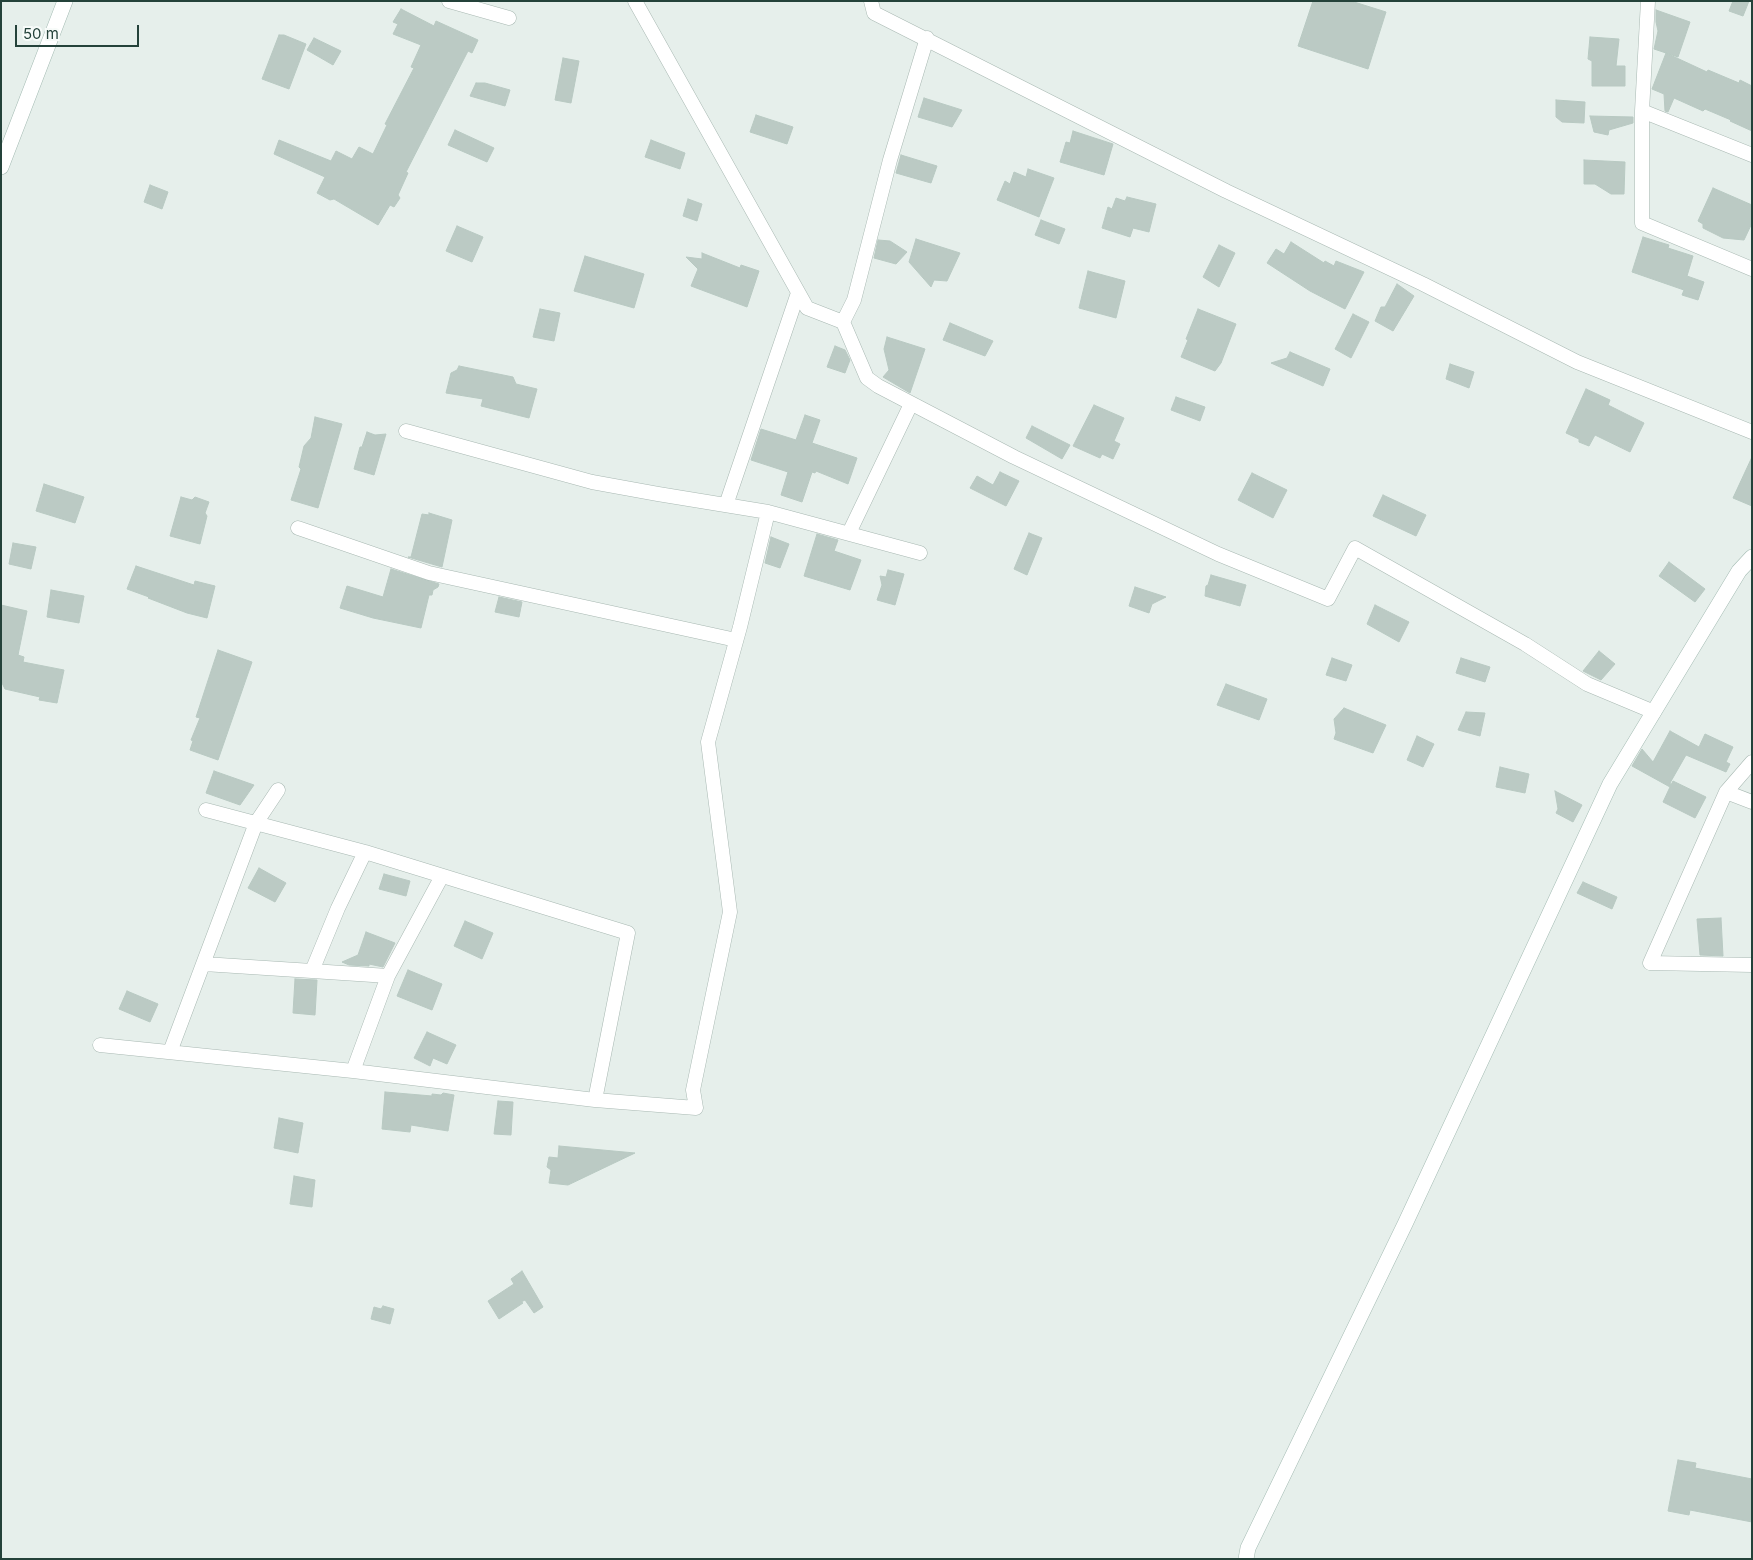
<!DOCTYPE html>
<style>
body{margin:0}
#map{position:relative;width:1753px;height:1560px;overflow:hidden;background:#e6efeb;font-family:Inter,sans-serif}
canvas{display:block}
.frame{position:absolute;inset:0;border:2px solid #24423a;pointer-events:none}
.scale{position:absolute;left:15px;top:25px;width:124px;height:22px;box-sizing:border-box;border:2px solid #24423a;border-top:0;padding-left:6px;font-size:15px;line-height:18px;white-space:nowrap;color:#24423a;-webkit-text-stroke:4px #f7fbf9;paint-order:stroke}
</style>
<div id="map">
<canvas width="1753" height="1560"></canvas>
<div class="frame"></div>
<div class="scale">50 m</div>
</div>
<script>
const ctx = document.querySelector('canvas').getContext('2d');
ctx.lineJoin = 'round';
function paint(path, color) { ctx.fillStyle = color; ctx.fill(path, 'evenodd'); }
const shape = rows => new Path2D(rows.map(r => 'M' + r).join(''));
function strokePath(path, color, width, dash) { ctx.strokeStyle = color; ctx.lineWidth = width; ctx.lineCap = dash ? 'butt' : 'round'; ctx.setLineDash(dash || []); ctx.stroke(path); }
const building = shape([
 [1313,1,1351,1,1386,12,1368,69,1298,46,1313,1],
 [1733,1,1749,1,1743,16,1729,11,1733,1],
 [401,9,434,26,436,21,478,40,472,53,468,51,406,172,408,173,398,195,400,198,394,207,390,205,378,225,334,199,330,200,317,193,325,177,274,154,279,140,331,161,336,151,352,159,359,147,373,154,387,125,385,124,414,68,411,67,421,45,393,34,398,24,393,22,401,9],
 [1656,10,1690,22,1678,57,1654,49,1658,31,1656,22,1656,10],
 [279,35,284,35,306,44,289,89,262,79,279,35],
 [1590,37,1619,39,1616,66,1625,66,1625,86,1592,86,1592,61,1588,59,1590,37],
 [314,38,341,51,333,65,307,50,314,38],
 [1666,53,1707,72,1708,70,1739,83,1740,80,1752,86,1752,131,1730,121,1731,120,1705,109,1703,111,1674,98,1668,112,1665,111,1664,94,1652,89,1666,53],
 [563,58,579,61,571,103,555,100,563,58],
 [476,83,485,83,510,90,505,106,470,96,476,83],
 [924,98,962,110,952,127,918,117,924,98],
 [1556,100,1585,102,1584,123,1562,122,1556,117,1556,100],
 [756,115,793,127,787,144,750,132,756,115],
 [1590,116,1633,117,1633,123,1609,130,1608,135,1594,132,1590,116],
 [455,130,494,148,487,162,448,145,455,130],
 [1073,131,1113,144,1104,175,1060,162,1066,142,1070,143,1073,131],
 [651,140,685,153,680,169,645,157,651,140],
 [901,155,937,166,931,183,896,173,901,155],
 [1584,160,1625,162,1624,194,1611,194,1595,184,1584,184,1584,160],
 [1028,169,1054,178,1039,217,997,200,1005,181,1010,184,1014,172,1026,177,1028,169],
 [150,185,168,192,162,209,144,202,150,185],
 [1713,188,1752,205,1752,223,1744,240,1723,238,1703,228,1703,224,1698,221,1713,188],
 [1127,197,1156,204,1149,232,1133,228,1130,237,1102,228,1108,207,1112,209,1116,198,1125,201,1127,197],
 [688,199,702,204,697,221,683,216,688,199],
 [1041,220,1065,229,1059,244,1035,235,1041,220],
 [457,226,483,237,472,262,446,251,457,226],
 [1643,237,1669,245,1668,248,1693,256,1687,276,1704,282,1698,300,1682,295,1684,290,1632,272,1643,237],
 [916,239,960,253,947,281,934,280,931,287,909,262,916,239],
 [878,240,890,241,907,252,896,264,874,258,878,240],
 [1291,242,1324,263,1325,261,1334,266,1336,261,1364,272,1345,309,1310,291,1267,263,1276,249,1284,254,1291,242],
 [1219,245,1235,253,1219,287,1203,277,1219,245],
 [702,253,740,268,741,265,759,271,747,307,691,286,698,269,686,257,702,259,702,253],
 [585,256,644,274,634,308,574,291,585,256],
 [1088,271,1125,281,1116,318,1079,308,1088,271],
 [1397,284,1414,296,1393,331,1375,321,1381,307,1385,307,1397,284],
 [540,309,560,313,554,341,533,337,540,309],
 [1198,309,1236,324,1221,363,1215,371,1181,357,1188,340,1186,339,1198,309],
 [1353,314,1369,322,1351,358,1335,349,1353,314],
 [950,323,993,341,985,356,943,340,950,323],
 [887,337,925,349,910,393,883,377,889,370,884,349,887,337],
 [835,346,845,350,850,360,845,373,827,367,835,346],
 [1290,352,1330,369,1323,386,1271,363,1287,358,1290,352],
 [1450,364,1474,372,1469,388,1446,379,1450,364],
 [459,366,513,377,516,384,537,389,529,418,481,406,483,399,446,393,451,373,457,370,459,366],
 [1586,389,1610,400,1608,405,1644,423,1630,452,1595,435,1589,446,1579,442,1579,439,1566,433,1586,389],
 [1176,397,1205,407,1200,421,1171,410,1176,397],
 [1094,405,1124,418,1114,441,1120,444,1113,459,1102,454,1100,458,1073,446,1094,405],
 [805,415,820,420,812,443,857,458,848,484,816,471,815,473,812,472,802,502,781,495,788,472,751,460,761,429,796,440,805,415],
 [315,417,342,424,318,508,291,500,301,469,299,467,304,446,311,438,315,417],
 [1032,426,1070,445,1062,459,1026,438,1032,426],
 [367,432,375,435,386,434,374,475,354,469,360,447,362,447,367,432],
 [1752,457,1752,506,1733,498,1752,457],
 [1000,472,1019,481,1006,506,970,488,977,476,993,485,1000,472],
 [1252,473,1287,490,1273,518,1238,500,1252,473],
 [44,484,84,497,75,523,36,511,44,484],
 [1383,495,1426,515,1416,536,1373,516,1383,495],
 [181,497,192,500,195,497,209,502,205,513,207,516,200,544,170,536,181,497],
 [429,513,452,520,442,567,408,557,411,557,422,514,429,515,429,513],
 [1029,533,1042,538,1027,575,1014,569,1029,533],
 [817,534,838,540,834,551,861,560,850,590,804,576,817,534],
 [771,537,789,544,780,568,765,563,771,537],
 [13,543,36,547,31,569,9,564,13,543],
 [1669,562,1705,589,1695,602,1659,576,1669,562],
 [136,566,194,585,195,581,215,586,207,618,187,613,148,598,149,597,127,589,136,566],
 [391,569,439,584,438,587,433,590,432,595,429,595,421,628,373,618,340,608,347,586,383,597,391,569],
 [888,570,904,574,895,605,877,600,882,585,880,576,886,577,888,570],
 [1211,575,1246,585,1240,606,1205,596,1206,586,1208,585,1211,575],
 [1135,587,1166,597,1152,604,1149,613,1129,606,1135,587],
 [51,590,84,596,79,623,47,617,51,590],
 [499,597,522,602,519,617,495,612,499,597],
 [1,605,27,611,18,655,24,657,23,662,64,670,57,703,39,700,40,697,5,689,1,681,1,605],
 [1375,605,1409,622,1399,642,1367,624,1375,605],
 [218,650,252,662,218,760,190,750,193,741,191,740,200,718,196,717,199,708,218,650],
 [1599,651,1615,664,1601,680,1583,671,1599,651],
 [1332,658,1352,665,1346,681,1326,675,1332,658],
 [1461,658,1490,667,1485,682,1456,673,1461,658],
 [1226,684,1267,699,1259,720,1217,705,1226,684],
 [1344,708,1386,725,1373,753,1334,739,1336,733,1334,719,1344,708],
 [1466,712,1485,713,1480,736,1458,730,1466,712],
 [1670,731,1699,747,1705,734,1733,747,1726,762,1730,764,1726,772,1686,755,1670,783,1671,785,1673,781,1706,797,1695,818,1663,802,1670,787,1632,766,1642,749,1653,762,1670,731],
 [1417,736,1434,744,1423,767,1407,760,1417,736],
 [1500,767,1529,774,1525,793,1496,787,1500,767],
 [214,771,254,785,240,805,206,793,214,771],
 [1555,791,1582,805,1573,822,1556,813,1558,809,1555,791],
 [259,868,286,883,275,902,248,888,259,868],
 [384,874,410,881,406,896,379,889,384,874],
 [1583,882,1617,897,1612,909,1577,893,1583,882],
 [1721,918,1723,956,1700,955,1697,919,1721,918],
 [465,921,493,933,482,959,454,946,465,921],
 [366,932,395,943,383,967,369,964,369,966,349,965,342,962,358,955,366,932],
 [408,970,442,984,432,1010,397,996,408,970],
 [295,979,317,980,315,1015,293,1013,295,979],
 [127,991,158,1004,150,1022,119,1009,127,991],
 [427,1032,456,1045,447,1064,433,1058,430,1066,414,1058,427,1032],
 [385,1092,432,1096,432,1094,441,1095,443,1093,454,1095,448,1131,411,1125,410,1132,382,1129,385,1092],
 [498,1101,513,1102,511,1135,494,1134,498,1101],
 [279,1118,303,1123,298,1153,274,1148,279,1118],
 [559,1146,635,1153,568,1185,549,1183,551,1170,547,1167,549,1157,558,1158,559,1146],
 [294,1176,315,1180,312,1207,290,1204,294,1176],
 [522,1271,543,1307,534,1313,525,1300,521,1302,523,1303,499,1319,488,1301,514,1284,511,1279,522,1271],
 [383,1306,394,1309,390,1324,371,1319,374,1307,381,1309,383,1306],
 [1678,1460,1696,1463,1695,1468,1752,1479,1752,1522,1690,1510,1689,1515,1668,1511,1678,1460]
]);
paint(building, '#bbcac4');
strokePath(building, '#b8c9c2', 1);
const street = shape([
 [449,1,509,18],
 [635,1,807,308,843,322,867,378,878,386,1014,457,1218,554,1328,599,1355,548,1525,644,1587,684,1654,712],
 [871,1,874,13,1226,191,1423,284,1577,362,1752,432],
 [1648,1,1642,111,1752,155],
 [1642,111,1642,223,1752,269],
 [843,322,854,300,890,160,927,38],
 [406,431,592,482,658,494,768,512,920,553],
 [726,505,798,293],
 [298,528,429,573,736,640],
 [849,533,911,404],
 [1752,762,1726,792,1650,963,1752,965],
 [1726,792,1752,802],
 [206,810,365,852,628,933,595,1100],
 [204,964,312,971,338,908,365,852],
 [312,971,388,976,442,876],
 [100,1045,353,1071,595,1100,696,1108,693,1090,730,912,708,742,740,627,768,512],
 [170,1052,256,823,278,790],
 [353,1071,388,976]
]);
const secondary = shape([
 [1,167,65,1],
 [1246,1559,1248,1548,1405,1224,1610,784,1739,571,1752,557]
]);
strokePath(street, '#a8b8b2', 15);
strokePath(secondary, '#a4bbb3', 16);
strokePath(street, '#fff', 14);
strokePath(secondary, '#fff', 15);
</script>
